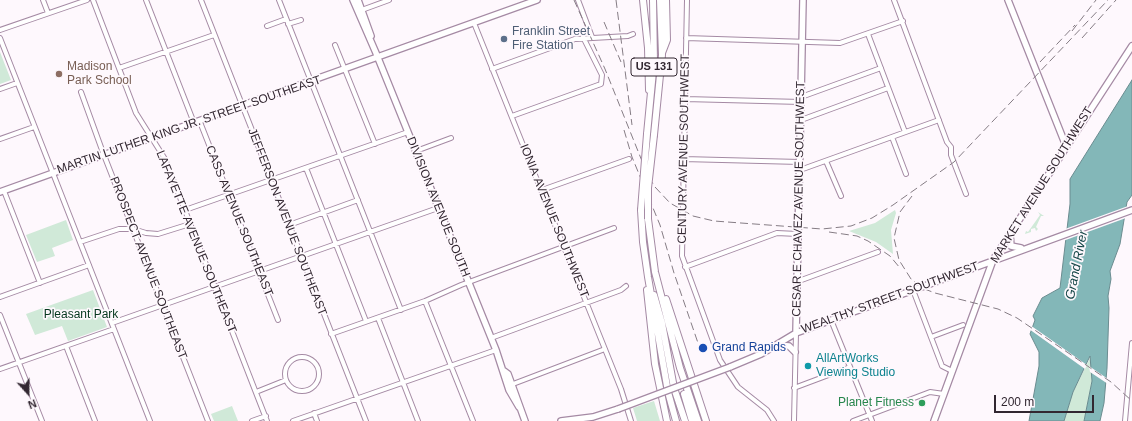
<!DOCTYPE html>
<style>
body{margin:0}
#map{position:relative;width:1132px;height:421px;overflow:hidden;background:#fef8fd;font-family:Arial,sans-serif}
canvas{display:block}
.north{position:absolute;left:8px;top:373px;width:40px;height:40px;-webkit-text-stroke:3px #fef8fd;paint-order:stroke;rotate:159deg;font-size:11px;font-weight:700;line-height:16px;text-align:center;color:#322731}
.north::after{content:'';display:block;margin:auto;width:14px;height:18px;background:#322731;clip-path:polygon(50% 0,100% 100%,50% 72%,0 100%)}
.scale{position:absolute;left:994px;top:395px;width:100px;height:18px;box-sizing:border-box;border:2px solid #322731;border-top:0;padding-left:5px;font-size:12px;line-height:14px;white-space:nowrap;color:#322731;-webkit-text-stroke:3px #fef8fd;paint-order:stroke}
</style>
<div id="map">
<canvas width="1132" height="421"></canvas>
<div class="north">N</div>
<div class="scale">200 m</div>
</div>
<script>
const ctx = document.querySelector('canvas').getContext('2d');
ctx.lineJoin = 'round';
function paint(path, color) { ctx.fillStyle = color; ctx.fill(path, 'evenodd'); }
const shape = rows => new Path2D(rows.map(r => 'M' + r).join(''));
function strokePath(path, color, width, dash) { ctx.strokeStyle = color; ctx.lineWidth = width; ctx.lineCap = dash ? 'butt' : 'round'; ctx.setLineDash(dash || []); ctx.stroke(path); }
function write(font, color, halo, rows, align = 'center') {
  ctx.font = font + ' Arial,sans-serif'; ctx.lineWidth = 3.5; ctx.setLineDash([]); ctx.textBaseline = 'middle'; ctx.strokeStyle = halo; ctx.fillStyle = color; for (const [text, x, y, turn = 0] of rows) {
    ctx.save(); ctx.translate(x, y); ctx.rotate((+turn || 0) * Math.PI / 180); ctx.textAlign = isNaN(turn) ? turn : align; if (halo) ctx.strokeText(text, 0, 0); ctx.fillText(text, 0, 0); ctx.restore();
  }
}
paint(shape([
 [0,52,11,80,0,84],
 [895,210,896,213,891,230,893,254,876,242,849,231,875,223],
 [1038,212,1044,216,1041,216,1036,227,1038,229,1036,231,1035,228,1031,229,1031,232,1025,234,1026,231,1028,232,1040,215],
 [66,220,73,240,52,248,55,256,37,262,26,235],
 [93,290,107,327,68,341,62,326,35,335,26,314],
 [1091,356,1092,381,1084,421,1064,421,1073,392],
 [654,401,660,421,637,421,633,408],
 [232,406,238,421,214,421,211,414]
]), '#d0e9d8');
const water = shape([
 [1132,80,1132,195,1127,202,1120,244,1110,271,1111,279,1108,296,1109,308,1107,368,1104,403,1100,421,1084,421,1092,381,1090,356,1073,392,1064,421,1029,421,1039,366,1039,352,1030,334,1035,320,1033,316,1042,298,1060,288,1070,204,1070,179,1132,80]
]);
paint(water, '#83b7b8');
strokePath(water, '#6b8c90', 1);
paint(shape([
 [1128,206,1126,218,1063,241,1065,229],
 [1030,325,1087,365,1085,369,1029,329],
 [1089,366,1108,379,1108,384,1090,372]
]), '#fef8fd');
const minor = shape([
 [43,0,48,13],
 [93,0,136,113,165,159,267,421],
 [146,0,194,123],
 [201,0,366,421],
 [279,0,401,310],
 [578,0,592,37],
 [687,0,682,256,720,360,738,387,767,410,774,421],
 [894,0,947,142,951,147,951,155,966,194],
 [359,11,389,0],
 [474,23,621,389,631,421],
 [288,24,301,20],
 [267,26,286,19],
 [0,30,87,0],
 [868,34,905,132],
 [0,38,150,421],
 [686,38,840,43,903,21],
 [335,45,375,144],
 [119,68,214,35],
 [492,69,575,39,628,36,633,34],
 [0,89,17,83],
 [81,92,102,150,208,421],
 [801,97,881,68],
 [685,99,801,102],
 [512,116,601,84,602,75,583,37],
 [801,120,888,88],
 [200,122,278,320],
 [892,137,906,174],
 [0,139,34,127],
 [416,151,451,138],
 [683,159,800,162],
 [826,161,841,196],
 [306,168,366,321],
 [800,170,939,120],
 [542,190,629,159],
 [4,191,40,283],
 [185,210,408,132],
 [289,225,358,200],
 [80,242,119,229,133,229,146,233,158,234,190,224],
 [685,267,777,233,797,234],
 [796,282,878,252],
 [913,290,942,366,952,371],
 [0,297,89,265],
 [425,301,473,421],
 [0,315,42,421],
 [378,318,418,421],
 [831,320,872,421],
 [112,323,438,208],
 [331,334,425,301,461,285,614,228],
 [931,337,963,325],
 [491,338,621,290,626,286],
 [66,346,95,421],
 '285 374a17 17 0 1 1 34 0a17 17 0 1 1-34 0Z',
 [0,369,114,329],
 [513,384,605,349],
 [794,388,850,367],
 [256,392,286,380],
 [314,413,317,421],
 [252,421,266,416],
 [293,421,496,350],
 [794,421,796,333],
 [853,421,930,392,944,394],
 [1125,421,1132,343]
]);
const major = shape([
 [353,0,376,53,496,350,509,390,519,407],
 [358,0,371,36],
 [1008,0,1066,146],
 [0,192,537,0],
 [1010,234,1011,246,1021,248],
 [796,333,803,0],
 [778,345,789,346,795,352],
 [730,367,761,354,796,333,1132,210],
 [504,371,508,374,525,421],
 [561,421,593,417,618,409],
 [934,421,993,260,1132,46]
]);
const highway = shape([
 [643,0,648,48,649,90],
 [662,53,667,40,666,0],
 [647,134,654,61,653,0],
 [654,135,662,55,660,0],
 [641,210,643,242,648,277,668,392,676,421],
 [648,219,655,272,680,368,698,421],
 [647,290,655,364,667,421],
 [654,295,662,323,674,388,685,421],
 [666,299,706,421],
 [684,394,692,421]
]);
strokePath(minor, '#a58aa4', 6);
strokePath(major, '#a58aa4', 8);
strokePath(highway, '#a58aa4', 8);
strokePath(minor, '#fff', 4);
strokePath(major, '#fff', 5.5);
strokePath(highway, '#fff', 6);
strokePath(shape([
 [574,0,605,69,648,176,655,187,670,203,693,216,714,221,822,229,851,226,872,218,893,205,954,162,1108,0],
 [616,0,632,125],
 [604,22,621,62],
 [1072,31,1096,0],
 [1082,38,1116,0],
 [1040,62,1075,25],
 [624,130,632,157,660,225,674,273,698,343],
 [912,196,900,212,894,238,899,260,911,279,922,288,935,293,998,309,1017,318,1111,382,1132,401],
 [829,232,857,236,868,241,890,256,900,268]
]), '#857c84', 1, [8, 4]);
const majorBridge = shape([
 [618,409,730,367]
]);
const highwayBridge = shape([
 [641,210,647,134],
 [648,219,648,188,654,135]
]);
strokePath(majorBridge, '#a58aa4', 8, []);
strokePath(highwayBridge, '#a58aa4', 8, []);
strokePath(majorBridge, '#fff', 5.5);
strokePath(highwayBridge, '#fff', 6);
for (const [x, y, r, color] of [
 [504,39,4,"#5c6f8a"],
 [59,74,4,"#8d6e63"],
 [703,348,5,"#1a4fb4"],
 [808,366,4,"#0f9aa8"],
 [922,403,4,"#2e9e5b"]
]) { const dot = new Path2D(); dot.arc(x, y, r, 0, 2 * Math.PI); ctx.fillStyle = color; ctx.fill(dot); strokePath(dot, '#fef8fd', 1.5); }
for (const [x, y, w] of [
 [654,67,46]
]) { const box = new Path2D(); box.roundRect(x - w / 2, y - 9, w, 18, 3); ctx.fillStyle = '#fef8fd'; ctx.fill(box); strokePath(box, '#322731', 1); }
write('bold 11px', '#322731', null, [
 ["US 131",654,67]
]);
write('12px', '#4e5e75', '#fef8fd', [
 ["Franklin Street",512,32],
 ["Fire Station",512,46]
], 'left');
write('12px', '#785e54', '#fef8fd', [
 ["Madison",67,67],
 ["Park School",67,81]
], 'left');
write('12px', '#322731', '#fef8fd', [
 ["MARTIN LUTHER KING JR. STREET SOUTHEAST",189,125,-19],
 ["CENTURY AVENUE SOUTHWEST",684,149,-89],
 ["MARKET AVENUE SOUTHWEST",1042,185,-58],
 ["CESAR E CHAVEZ AVENUE SOUTHWEST",799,199,-89],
 ["DIVISION AVENUE SOUTH",438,207,68],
 ["CASS AVENUE SOUTHEAST",239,221,68],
 ["IONIA AVENUE SOUTHWEST",554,221,68],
 ["JEFFERSON AVENUE SOUTHEAST",287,222,69],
 ["LAFAYETTE AVENUE SOUTHEAST",196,242,68],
 ["PROSPECT AVENUE SOUTHEAST",148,268,69],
 ["WEALTHY STREET SOUTHWEST",890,298,-20]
]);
write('12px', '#05371e', '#fef8fd', [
 ["Pleasant Park",81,315]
]);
write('12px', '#164399', '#fef8fd', [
 ["Grand Rapids",712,348]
], 'left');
write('12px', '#0d838f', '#fef8fd', [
 ["AllArtWorks",816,359],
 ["Viewing Studio",816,373]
], 'left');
write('12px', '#27864d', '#fef8fd', [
 ["Planet Fitness",914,403]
], 'right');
write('italic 13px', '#154647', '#fef8fd', [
 ["Grand River",1077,265,-79]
]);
</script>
